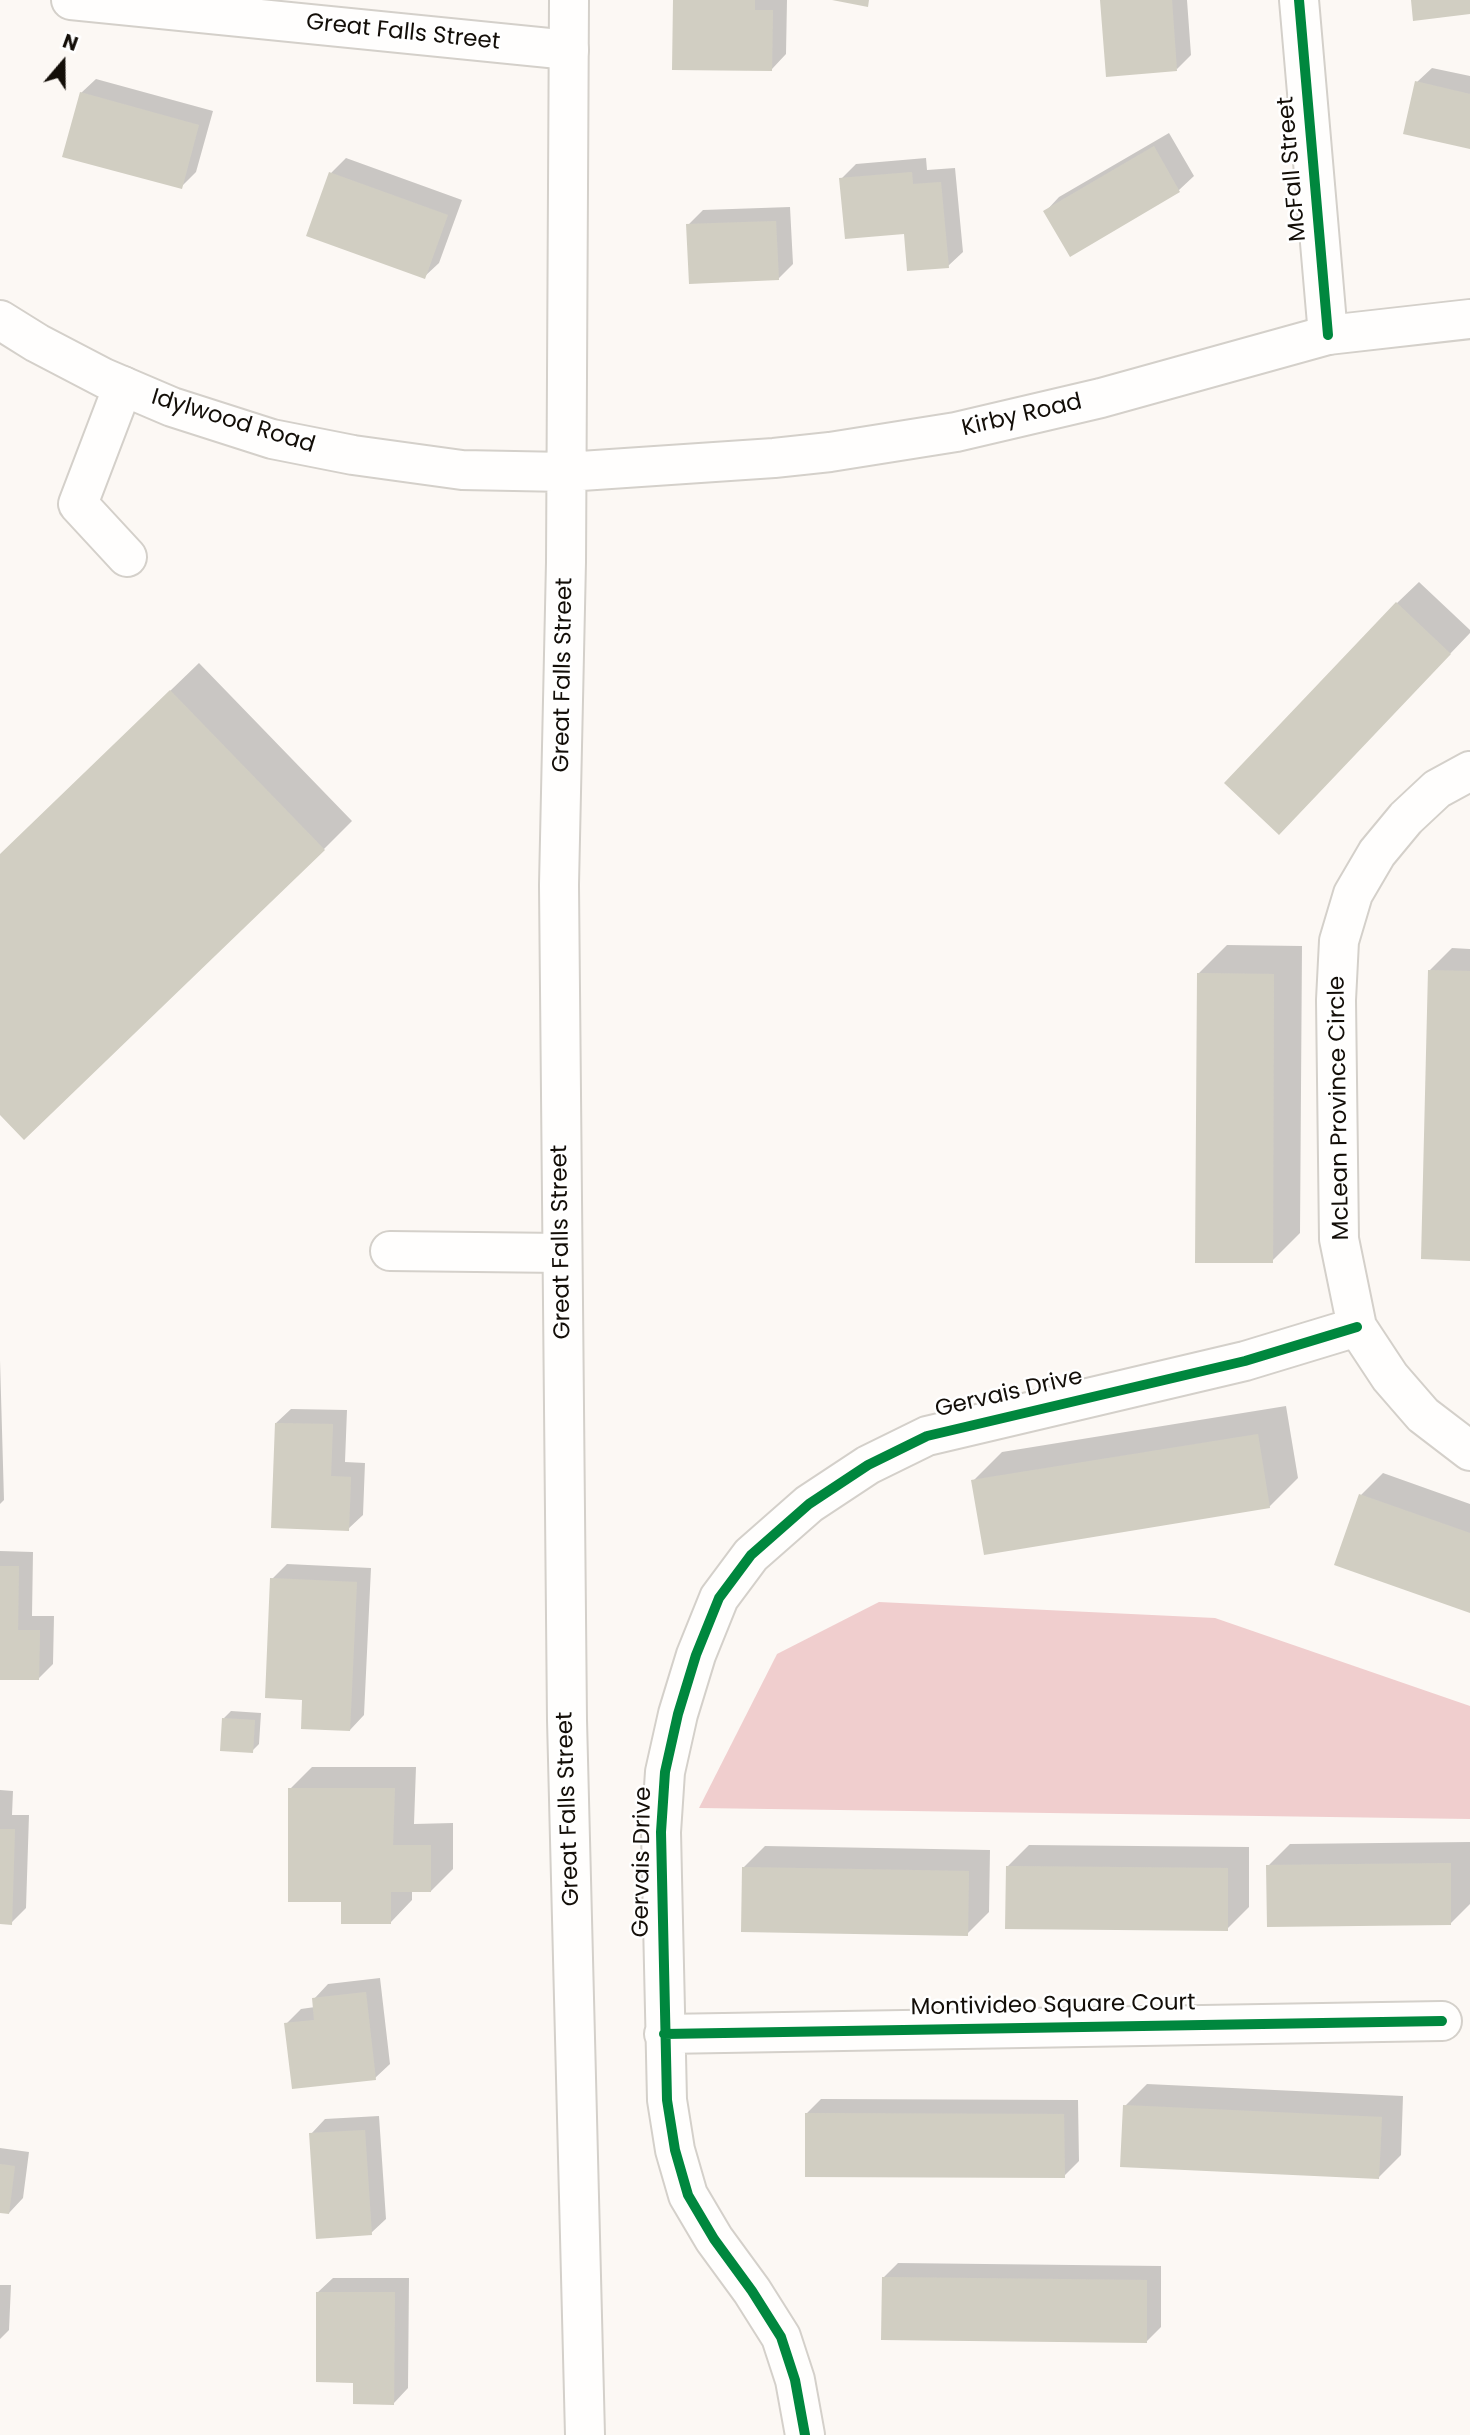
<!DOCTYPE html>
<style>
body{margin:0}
#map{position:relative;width:1470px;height:2435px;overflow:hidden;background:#fcf8f4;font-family:Poppins,sans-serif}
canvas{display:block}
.north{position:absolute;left:28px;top:28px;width:70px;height:70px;-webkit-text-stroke:5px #fff;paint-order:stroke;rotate:20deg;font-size:19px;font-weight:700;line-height:28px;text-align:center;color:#130e08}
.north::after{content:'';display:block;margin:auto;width:24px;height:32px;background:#130e08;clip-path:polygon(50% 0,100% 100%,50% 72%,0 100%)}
</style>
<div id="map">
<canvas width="1470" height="2435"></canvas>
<div class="north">N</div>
</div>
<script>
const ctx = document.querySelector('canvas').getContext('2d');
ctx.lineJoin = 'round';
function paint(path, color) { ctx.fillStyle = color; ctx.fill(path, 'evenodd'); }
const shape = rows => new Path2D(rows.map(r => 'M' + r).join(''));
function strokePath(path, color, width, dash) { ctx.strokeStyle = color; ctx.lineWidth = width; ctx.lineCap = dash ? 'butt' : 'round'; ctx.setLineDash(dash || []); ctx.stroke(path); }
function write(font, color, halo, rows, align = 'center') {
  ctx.font = font + ' Poppins,sans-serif'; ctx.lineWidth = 5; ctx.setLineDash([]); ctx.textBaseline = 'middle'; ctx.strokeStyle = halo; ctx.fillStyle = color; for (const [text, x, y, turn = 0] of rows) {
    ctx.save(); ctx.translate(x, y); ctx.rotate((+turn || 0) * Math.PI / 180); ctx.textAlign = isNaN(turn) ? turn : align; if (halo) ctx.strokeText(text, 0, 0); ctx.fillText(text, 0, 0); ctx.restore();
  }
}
paint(shape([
 [879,1602,1215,1618,1470,1706,1470,1819,699,1808,777,1654]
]), '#f0cece');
paint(shape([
 [675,0,787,0,786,54,772,69],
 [1102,0,1187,0,1191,55,1177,69],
 [1432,68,1470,76,1470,147,1417,82],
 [96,79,213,111,196,172,181,187,81,93],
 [1169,133,1194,176,1179,190,1070,255,1045,212,1059,197],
 [346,158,462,200,439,263,424,277,331,173],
 [926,158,927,170,955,168,963,252,948,266,841,179,856,164],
 [790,207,793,264,778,279,688,225,703,210],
 [1419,582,1470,630,1470,633,1300,811,1397,603],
 [199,663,352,821,324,849,0,1112,0,855],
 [1227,945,1302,946,1300,1233,1272,1261,1198,974],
 [1452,948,1470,949,1470,1259,1430,970],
 [0,1360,4,1500,0,1504],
 [1286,1406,1298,1478,1269,1507,973,1481,1002,1452],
 [291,1409,347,1410,345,1462,365,1463,363,1515,348,1529,276,1423],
 [1383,1473,1470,1504,1470,1611,1361,1495],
 [0,1551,33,1552,32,1616,54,1616,53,1664,38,1679,0,1678],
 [287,1564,371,1568,364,1715,350,1730,304,1698,272,1579],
 [231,1711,261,1713,259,1744,252,1751,224,1718],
 [312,1767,416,1767,414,1824,453,1823,453,1869,431,1891,412,1890,412,1900,391,1922,343,1900,290,1789],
 [0,1790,13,1791,12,1815,29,1815,26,1908,11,1923,0,1922],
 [1470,1842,1470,1904,1451,1923,1268,1866,1290,1844],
 [1029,1845,1249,1847,1249,1907,1227,1929,1007,1867],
 [765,1846,990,1850,989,1912,967,1934,743,1868],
 [380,1978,390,2064,375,2078,286,2024,301,2009,315,2007,314,1999,328,1984],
 [1147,2084,1403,2096,1401,2155,1379,2177,1125,2106],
 [821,2099,1078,2100,1079,2161,1064,2176,807,2113],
 [379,2116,386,2219,371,2233,311,2134,325,2119],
 [0,2148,29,2152,23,2198,9,2213,0,2211],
 [898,2263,1161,2266,1161,2327,1146,2342,883,2278],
 [333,2278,409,2278,408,2388,394,2403,354,2381,318,2292],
 [0,2285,11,2285,9,2330,0,2339]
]), '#0003');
paint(shape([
 [673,0,755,0,755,10,773,10,772,71,672,70],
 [832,0,869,0,868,7],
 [1100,0,1172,0,1177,71,1106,77],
 [1411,0,1470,0,1470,14,1413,21],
 [1415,81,1470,94,1470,149,1403,134],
 [80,92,199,125,182,189,62,157],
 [1154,146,1180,192,1070,257,1043,211],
 [329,172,448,215,425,279,306,236],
 [912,172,913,184,941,182,949,268,907,271,904,234,845,239,839,178],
 [776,221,779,280,689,284,686,224],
 [1396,602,1451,654,1279,835,1224,783],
 [170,690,325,850,24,1140,0,1115,0,854],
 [1428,970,1470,971,1470,1261,1421,1259],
 [1197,973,1274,974,1273,1263,1195,1263],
 [275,1423,333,1424,331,1476,351,1477,349,1531,271,1528],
 [1258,1434,1270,1508,984,1555,971,1480],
 [1359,1494,1470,1533,1470,1613,1334,1565],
 [0,1566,19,1566,18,1630,40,1630,39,1680,0,1680],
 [270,1578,357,1582,350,1731,301,1729,302,1700,265,1698],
 [222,1718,255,1720,253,1753,220,1751],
 [288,1788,395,1788,393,1845,431,1845,431,1892,391,1892,391,1924,341,1924,341,1902,288,1902],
 [0,1829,15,1829,12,1925,0,1924],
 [1451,1863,1451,1925,1267,1927,1266,1865],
 [1006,1866,1228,1868,1228,1931,1005,1929],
 [742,1867,969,1871,968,1936,741,1932],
 [366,1992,376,2080,292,2089,284,2023,314,2020,312,1998],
 [1123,2105,1382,2117,1379,2179,1120,2167],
 [805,2113,1064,2114,1065,2178,805,2177],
 [365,2130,372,2235,316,2239,309,2133],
 [0,2164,15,2166,9,2214,0,2213],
 [882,2277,1147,2280,1147,2343,881,2340],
 [316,2292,395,2292,394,2405,353,2404,353,2383,316,2382]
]), '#d1cec2');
const minor = shape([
 [71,0,569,50],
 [1299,0,1328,335],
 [123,386,78,504,127,557],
 [1470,771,1437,789,1406,818,1377,853,1353,894,1339,941,1336,1000,1339,1239,1357,1327,1390,1377,1423,1415,1470,1451],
 [390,1251,562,1253],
 [664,2034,1442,2021],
 [805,2435,795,2380,781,2337,752,2291,714,2239,688,2195,675,2150,667,2100,661,1832,665,1772,678,1714,696,1655,719,1598,751,1555,809,1504,868,1465,927,1436,1245,1361,1357,1327]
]);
const major = shape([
 [569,0,566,562,559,885,567,1720,585,2435],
 [0,320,37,343,104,378,172,407,272,439,353,455,462,470,566,472,774,458,830,452,956,432,1101,398,1328,335,1470,319]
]);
strokePath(minor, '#d4d0ca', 42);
strokePath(major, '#d4d0ca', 42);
strokePath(minor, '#fffefd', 38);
strokePath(major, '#fffefd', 38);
strokePath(shape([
 [1299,0,1328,335],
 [664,2034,1442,2021],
 [805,2435,795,2380,781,2337,752,2291,714,2239,688,2195,675,2150,667,2100,661,1832,665,1772,678,1714,696,1655,719,1598,751,1555,809,1504,868,1465,927,1436,1245,1361,1357,1327]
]), '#00873e', 10);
write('23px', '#130e08', '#fff', [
 ["Great Falls Street",403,33,6],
 ["McFall Street",1293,169,-95],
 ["Kirby Road",1022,416,-13],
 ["Idylwood Road",233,422,17],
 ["Great Falls Street",564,675,-89],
 ["McLean Province Circle",1340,1108,-91],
 ["Great Falls Street",562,1242,-91],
 ["Gervais Drive",1009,1394,-13],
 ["Great Falls Street",569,1809,-92],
 ["Gervais Drive",643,1862,-89],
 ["Montivideo Square Court",1053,2006,-1]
]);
</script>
